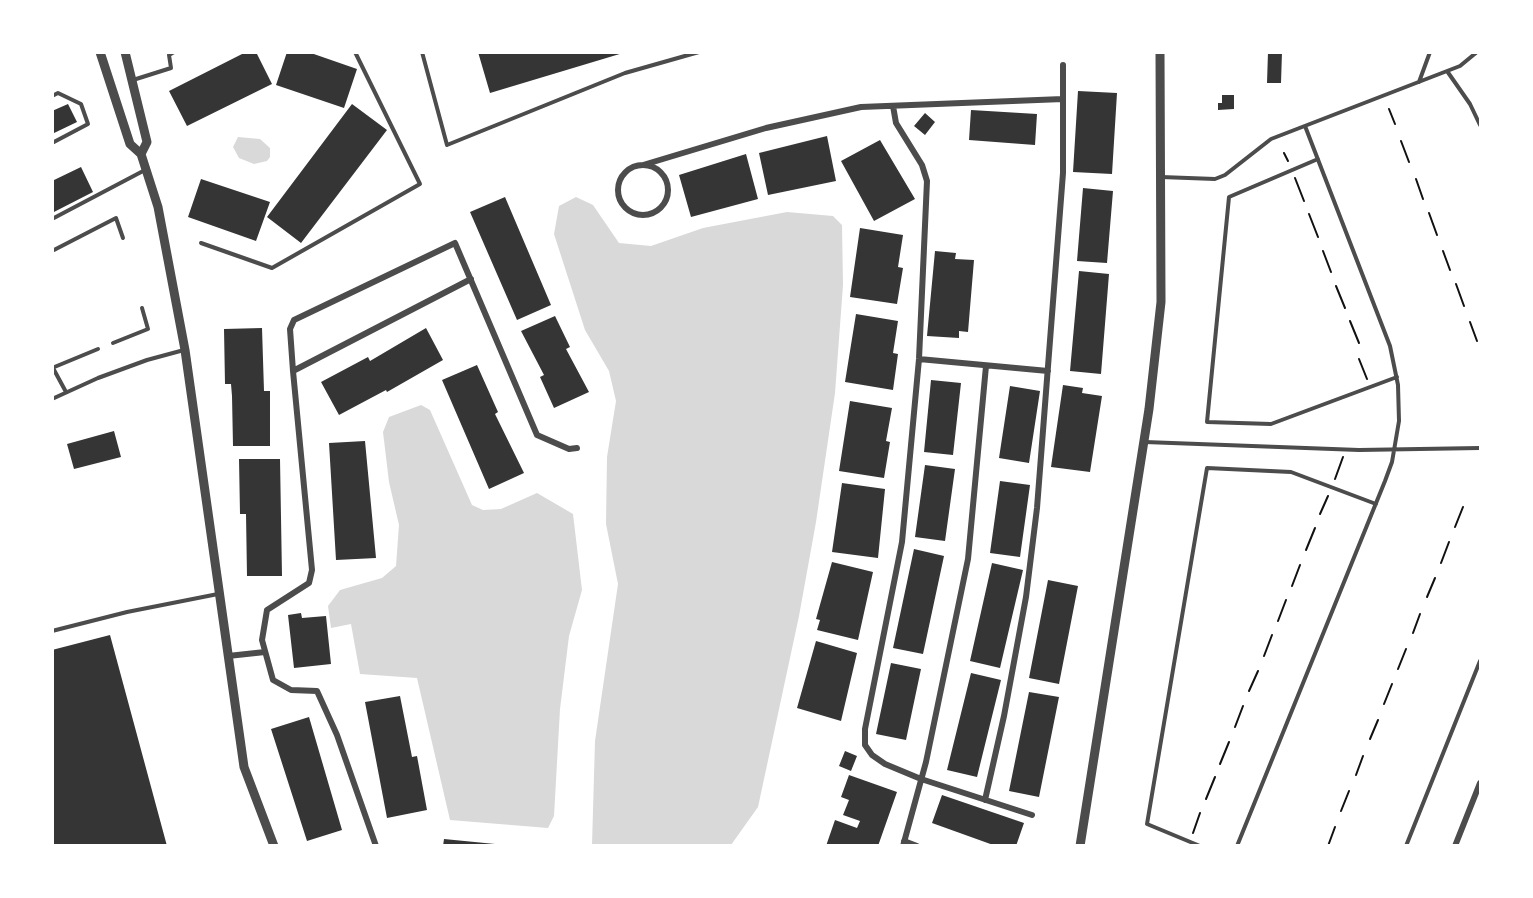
<!DOCTYPE html>
<style>
body{margin:0}
#map{position:relative;width:1533px;height:898px;overflow:hidden;background:#fff;font-family:"Roboto Serif",serif}
canvas{display:block}
.frame{position:absolute;inset:0;border:54px solid #fff;pointer-events:none}
</style>
<div id="map">
<canvas width="1533" height="898"></canvas>
<div class="frame"></div>
</div>
<script>
const ctx = document.querySelector('canvas').getContext('2d');
ctx.lineJoin = 'round';
function paint(path, color) { ctx.fillStyle = color; ctx.fill(path, 'evenodd'); }
const shape = rows => new Path2D(rows.map(r => 'M' + r).join(''));
function strokePath(path, color, width, dash) { ctx.strokeStyle = color; ctx.lineWidth = width; ctx.lineCap = dash ? 'butt' : 'round'; ctx.setLineDash(dash || []); ctx.stroke(path); }
paint(shape([
 [238,137,260,139,270,148,270,157,267,161,254,164,239,158,233,147],
 [576,197,593,205,619,243,651,246,703,228,787,212,833,216,842,225,843,285,835,393,816,522,799,616,758,807,731,845,592,845,595,741,618,584,606,524,607,457,616,401,609,371,585,330,554,234,559,206],
 [421,405,430,410,472,505,483,510,501,509,537,493,573,514,582,590,569,636,560,709,554,816,548,828,450,820,417,678,360,674,351,624,331,628,328,606,340,590,382,578,396,566,399,525,389,482,383,432,389,417]
]), '#d9d9d9');
paint(shape([
 [246,52,256,52,272,84,187,126,169,91],
 [287,52,308,52,357,69,344,108,276,85],
 [478,52,623,52,623,53,490,93],
 [1268,52,1282,52,1281,83,1267,83],
 [1078,91,1117,93,1112,174,1073,172],
 [1222,95,1234,95,1234,109,1218,110,1218,103,1222,103],
 [68,104,77,122,52,134,52,111],
 [352,104,387,130,301,243,267,217],
 [971,110,1037,114,1035,145,969,140],
 [925,113,935,122,925,135,914,126],
 [827,136,836,181,768,195,759,153],
 [880,140,915,199,874,221,841,161],
 [746,154,758,199,691,217,679,175],
 [81,167,93,192,52,213,52,181],
 [201,179,270,202,256,241,188,217],
 [1083,188,1113,191,1107,263,1077,261],
 [505,197,551,305,517,320,470,212],
 [860,228,903,235,898,267,903,268,897,304,850,297],
 [935,251,956,253,955,259,974,260,968,332,959,331,959,338,927,336],
 [1079,271,1109,274,1101,374,1070,371],
 [856,314,898,321,893,353,898,354,893,390,845,382],
 [555,316,570,347,566,349,589,392,554,408,540,377,544,375,521,331],
 [262,328,264,391,270,391,270,446,233,446,232,396,231,384,225,384,224,329],
 [426,328,443,360,387,392,386,390,339,415,321,382,368,357,370,361],
 [477,365,498,412,495,414,524,473,489,489,442,380],
 [931,380,961,383,953,455,924,452],
 [1063,385,1083,388,1082,393,1102,396,1090,472,1051,467],
 [1010,386,1040,391,1029,463,999,458],
 [850,401,892,408,886,441,890,442,884,478,839,471],
 [114,431,121,457,74,469,67,444],
 [365,441,376,558,336,560,329,443],
 [239,459,280,459,282,576,247,576,246,514,240,514],
 [925,465,955,469,945,541,915,537],
 [1000,481,1030,485,1020,557,990,553],
 [842,483,885,489,878,558,832,552],
 [914,549,944,556,923,654,893,648],
 [832,562,873,572,858,640,817,630,820,620,816,619],
 [992,563,1023,570,1000,668,970,661],
 [1048,580,1078,586,1059,684,1029,678],
 [301,613,302,618,326,616,331,664,294,668,288,615],
 [110,635,167,846,52,846,52,650],
 [816,641,857,653,841,721,797,708],
 [891,663,921,669,906,740,876,734],
 [971,673,1001,680,977,777,947,770],
 [1029,692,1059,697,1039,797,1009,791],
 [400,696,412,757,417,756,427,810,387,818,365,702],
 [309,717,342,830,307,841,271,729],
 [845,751,857,756,851,771,839,766],
 [849,775,897,792,878,846,826,846,835,820,857,828,860,821,843,815,849,800,841,797],
 [942,795,1024,823,1016,846,996,846,932,823],
 [444,839,495,844,495,846,443,846]
]), '#353535');
strokePath(shape([
 [1389,109,1395,124],
 [1401,141,1409,162],
 [1284,153,1288,161],
 [1295,178,1304,201],
 [1416,179,1423,199],
 [1429,213,1437,235],
 [1309,214,1318,237],
 [1323,251,1331,272],
 [1443,251,1450,270],
 [1456,284,1464,306],
 [1336,286,1345,308],
 [1350,321,1359,343],
 [1470,322,1477,341],
 [1359,359,1367,379],
 [1335,479,1343,457],
 [1320,514,1328,496],
 [1455,527,1463,507],
 [1306,550,1315,528],
 [1441,563,1449,542],
 [1292,586,1300,565],
 [1427,597,1435,578],
 [1278,621,1286,600],
 [1413,633,1420,614],
 [1264,656,1272,635],
 [1398,669,1406,649],
 [1249,691,1258,671],
 [1384,704,1392,684],
 [1235,727,1243,706],
 [1370,739,1378,720],
 [1220,764,1229,742],
 [1356,775,1363,756],
 [1206,799,1215,777],
 [1341,811,1349,791],
 [1193,833,1200,813],
 [1328,846,1335,827]
]), '#111', 2);
strokePath(shape([
 [422,52,447,145,625,73,699,52],
 [1447,71,1470,104,1480,125],
 [133,80,171,68,169,55,174,52],
 [1419,82,1430,52],
 [52,96,58,93,81,104,88,124,52,143],
 [1318,159,1229,197,1207,422,1271,424,1397,377],
 [1161,177,1215,179,1225,175,1271,139,1460,66,1477,52],
 [52,219,145,170],
 [201,243,272,268,420,184,355,52],
 [52,251,116,218,123,238],
 [113,343,148,329,142,308],
 [52,368,98,349],
 [53,368,66,392],
 [52,399,98,378,147,360,184,350],
 [1145,442,1359,450,1480,448],
 [52,631,127,612,218,594],
 [1200,846,1147,824,1207,468,1291,472,1376,504],
 [1237,846,1385,481,1392,462,1399,421,1398,385,1390,346,1305,126],
 [1406,846,1480,661]
]), '#4c4c4c', 4);
strokePath(shape([
 [893,106,896,123,922,165,927,181,919,359,902,542,865,729,865,745,872,755,885,764,921,779,1032,815],
 [643,165,766,128,861,107,1063,99],
 '618 190a25 25 0 1 1 50 0a25 25 0 1 1-50 0Z',
 [919,359,1048,371],
 [293,371,471,279],
 [228,656,265,652],
 [985,800,1004,716,1026,597,1037,508,1063,173,1063,65],
 [904,841,917,846],
 [376,846,337,735,317,691,291,690,273,680,262,640,267,610,309,583,312,570,293,371,290,329,294,320,455,243,537,435,569,449,577,448],
 [903,846,926,762,968,559,986,366],
 [1455,846,1480,783]
]), '#4c4c4c', 6);
strokePath(shape([
 [100,52,130,144,141,154,158,207,185,350,244,767,274,846],
 [125,52,147,142,141,154],
 [1080,846,1149,409,1161,302,1160,52]
]), '#4c4c4c', 9);
</script>
